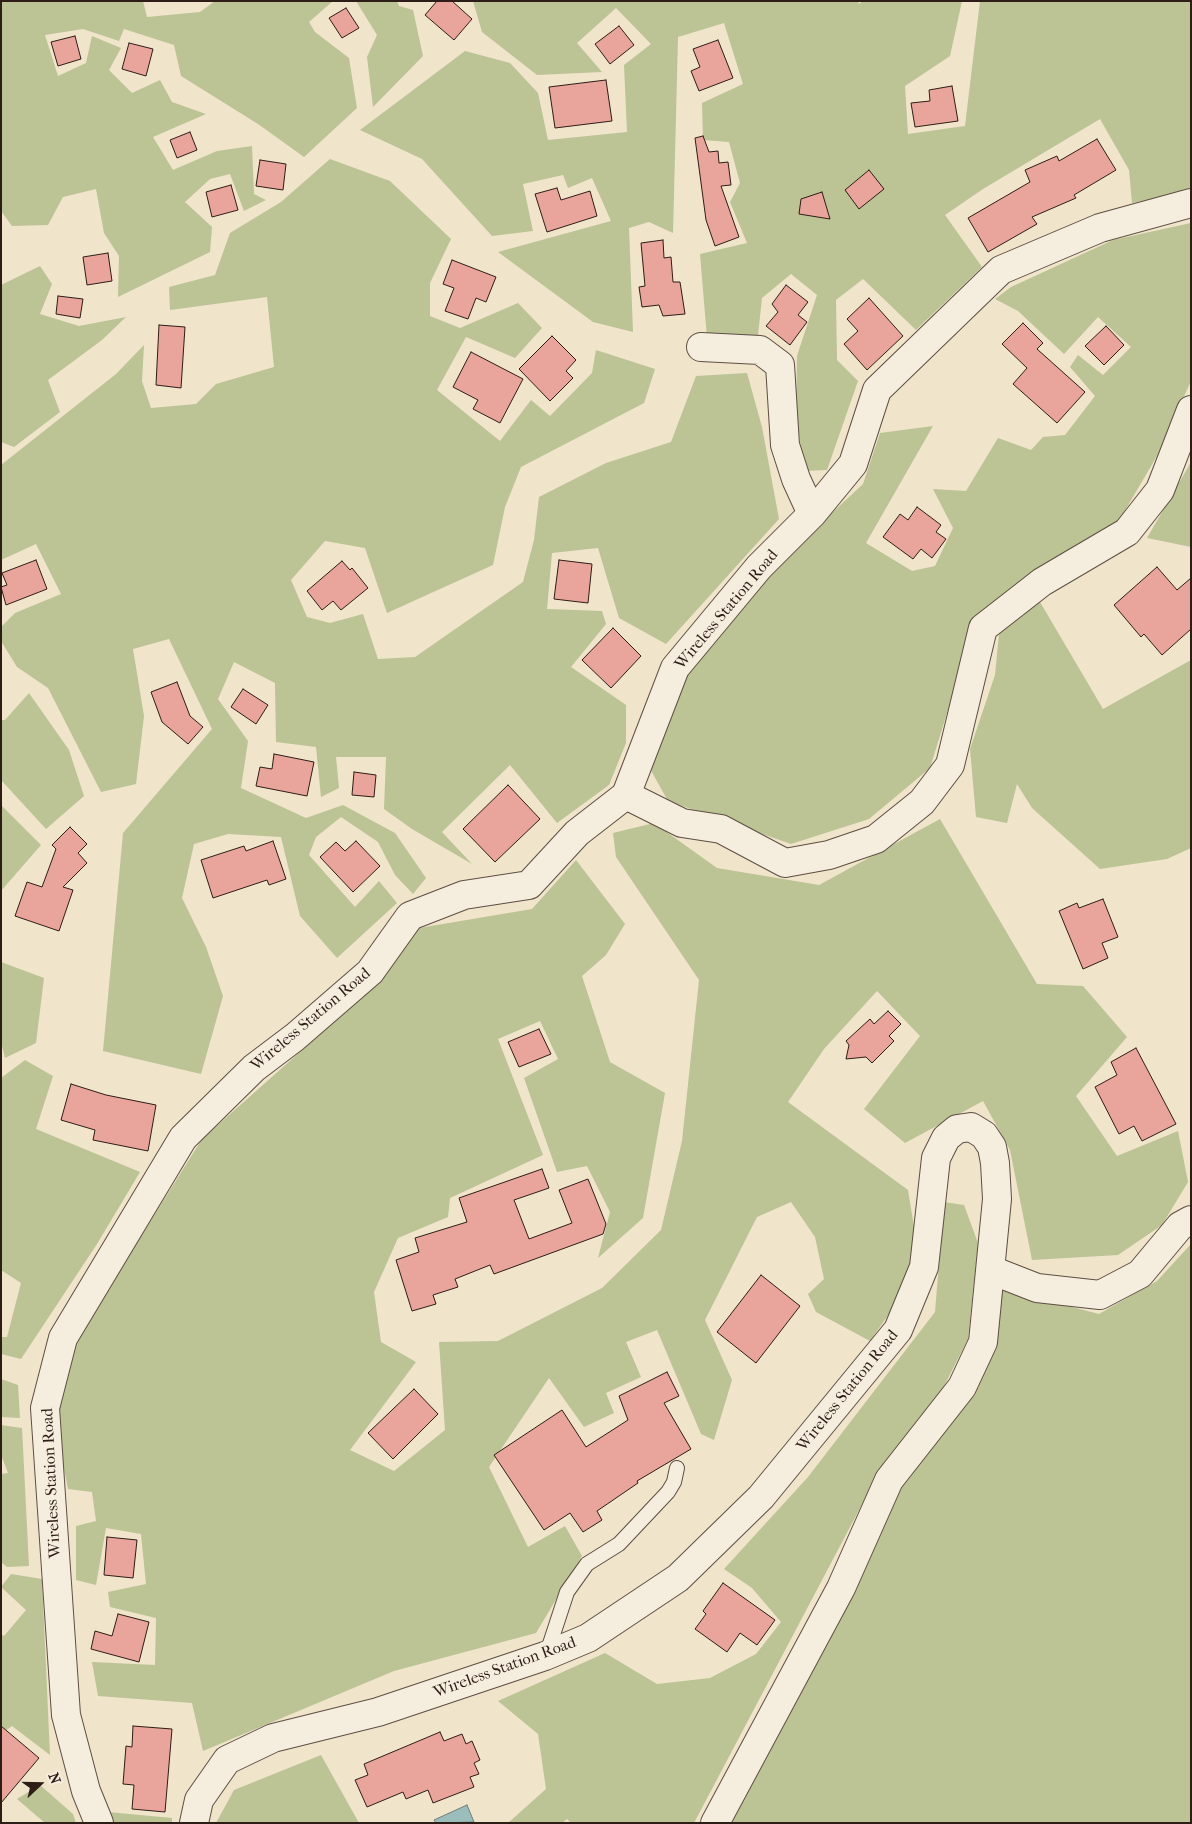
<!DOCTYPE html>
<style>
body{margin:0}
#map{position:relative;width:1192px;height:1824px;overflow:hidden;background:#f0e4cb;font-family:"IM FELL French Canon",serif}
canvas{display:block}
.frame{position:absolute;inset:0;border:2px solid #2e1c16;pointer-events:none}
.north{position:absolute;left:15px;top:1759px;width:50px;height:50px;-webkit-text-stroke:4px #f5eddd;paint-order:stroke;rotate:69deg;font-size:14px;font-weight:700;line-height:20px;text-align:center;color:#2e1c16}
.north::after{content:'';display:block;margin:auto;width:18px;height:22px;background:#2e1c16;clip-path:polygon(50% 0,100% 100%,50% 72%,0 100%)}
</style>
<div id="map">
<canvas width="1192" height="1824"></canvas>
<div class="frame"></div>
<div class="north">N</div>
</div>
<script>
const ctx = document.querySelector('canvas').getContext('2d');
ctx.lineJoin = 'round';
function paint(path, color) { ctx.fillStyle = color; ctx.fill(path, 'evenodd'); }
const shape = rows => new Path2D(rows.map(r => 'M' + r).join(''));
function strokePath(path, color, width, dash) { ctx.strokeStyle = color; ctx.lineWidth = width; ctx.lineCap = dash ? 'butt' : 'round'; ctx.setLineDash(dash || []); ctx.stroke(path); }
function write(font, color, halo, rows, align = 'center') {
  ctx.font = font + ' "IM FELL French Canon",serif'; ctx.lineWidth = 4.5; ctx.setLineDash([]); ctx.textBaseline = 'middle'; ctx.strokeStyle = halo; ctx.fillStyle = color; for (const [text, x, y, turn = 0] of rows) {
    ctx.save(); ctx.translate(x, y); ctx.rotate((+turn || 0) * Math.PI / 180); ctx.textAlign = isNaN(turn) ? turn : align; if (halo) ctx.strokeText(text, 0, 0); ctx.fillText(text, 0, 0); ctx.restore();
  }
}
paint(shape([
 [1,1,143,1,147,17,200,12,215,1,333,1,309,22,315,32,349,58,357,108,304,157,258,124,181,76,174,45,124,29,119,41,83,29,45,35,58,76,86,63,92,36,121,48,109,70,132,93,160,80,172,102,206,114,153,137,173,170,217,151,252,146,254,194,266,200,244,211,230,174,210,179,185,202,212,227,210,252,118,297,119,256,104,233,96,189,63,197,48,225,12,226,1,211],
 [356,1,397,1,399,6,413,10,423,56,373,107,367,57,377,35],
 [473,1,858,1,859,4,863,1,962,1,950,56,905,86,908,134,965,126,980,1,1191,1,1191,192,1132,203,1129,170,1100,119,983,189,945,215,982,267,916,330,863,279,836,300,837,360,858,381,827,470,804,471,796,412,797,356,817,295,791,274,762,298,758,335,707,338,700,254,747,243,730,202,740,183,729,142,703,140,702,103,743,84,724,23,678,37,673,233,649,222,629,228,633,332,593,322,498,252,611,221,592,178,568,188,563,175,523,184,533,231,492,236,422,159,360,130,465,51,510,63,538,93,548,140,627,132,624,65,651,44,616,8,577,43,602,72,537,75,482,32],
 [330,159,390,181,451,239,430,283,430,316,460,328,518,303,542,328,515,358,466,337,437,390,500,441,531,400,550,416,592,373,596,350,655,369,644,403,521,467,505,507,493,565,387,613,365,548,325,541,291,580,307,617,330,623,363,614,378,659,415,657,523,582,534,540,539,497,606,463,671,442,696,376,747,373,762,427,779,519,666,644,619,618,598,548,552,553,547,609,602,611,606,624,571,667,626,705,626,743,609,785,557,823,510,765,442,832,472,864,412,829,384,809,386,757,336,757,339,788,321,797,316,747,276,742,275,683,234,662,218,699,248,741,241,788,306,818,343,805,395,833,426,878,413,894,395,875,378,842,341,817,316,837,309,855,355,907,379,881,397,903,337,958,300,916,281,837,228,834,194,844,182,898,206,947,223,996,201,1074,103,1051,123,833,212,729,169,639,133,649,144,716,136,784,101,792,48,688,17,667,1,641,1,627,15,613,61,594,36,544,1,560,1,465,116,374,144,345,142,381,151,408,196,404,216,384,274,367,267,297,170,310,169,287,215,275,230,233,281,202],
 [1191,223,1191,381,1157,456,1120,519,977,616,930,768,869,819,791,844,668,801,649,767,689,669,766,574,863,484,880,433,933,426,866,543,912,571,935,566,953,528,933,489,966,491,998,438,1031,450,1043,437,1065,435,1095,396,1070,367,1078,355,1103,375,1131,347,1098,317,1064,354,1018,311,995,299,1011,287,1113,240],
 [40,266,52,284,40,314,79,326,126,317,102,340,48,380,60,412,14,447,1,442,1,285],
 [1191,462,1191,547,1147,538],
 [1040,602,1103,709,1191,660,1191,848,1167,859,1100,869,1032,808,1017,784,1007,823,976,817,970,749,995,675,999,634],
 [29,693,69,750,84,796,46,829,1,780,1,720,5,720],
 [1,805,41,845,1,891],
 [940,819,1037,984,1083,986,1127,1037,1076,1096,1117,1156,1178,1131,1188,1182,1162,1225,1118,1255,1032,1260,1010,1150,983,1101,905,1143,864,1109,920,1036,877,991,824,1049,788,1102,908,1190,915,1233,910,1284,870,1341,816,1312,808,1294,824,1279,815,1237,791,1202,757,1217,705,1320,732,1380,714,1440,701,1434,657,1330,626,1342,641,1377,606,1393,614,1413,584,1427,549,1378,489,1467,528,1547,565,1526,582,1556,536,1633,394,1671,203,1751,192,1703,98,1696,92,1662,155,1665,156,1618,110,1607,108,1592,146,1584,141,1534,106,1528,96,1585,76,1580,76,1526,96,1521,92,1492,68,1489,57,1435,64,1359,202,1139,372,988,419,928,532,909,576,860,625,924,606,955,582,976,610,1062,665,1093,643,1218,598,1258,610,1212,587,1166,557,1172,524,1078,558,1059,540,1021,498,1039,543,1155,450,1198,448,1217,398,1238,374,1292,381,1342,416,1362,350,1450,394,1471,445,1430,439,1342,498,1341,602,1288,661,1230,682,1141,699,980,616,857,613,833,654,823,717,868,819,885],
 [1,962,44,978,36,1043,5,1058,1,1042],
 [25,1060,53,1076,36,1129,140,1172,97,1244,21,1359,1,1354,1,1337,7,1337,21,1283,1,1270,1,1078],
 [944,1202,964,1205,978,1243,968,1339,939,1396,869,1491,694,1823,571,1823,567,1819,562,1823,508,1823,546,1789,538,1734,498,1701,605,1653,657,1684,710,1678,756,1654,781,1622,752,1588,724,1569,808,1477,935,1312],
 [1191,1244,1191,1823,729,1823,998,1288,1099,1314,1157,1281],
 [1,1379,18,1385,20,1418,1,1417],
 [1,1425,22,1428,29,1566,7,1567,1,1562,1,1474,8,1473,1,1455],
 [11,1574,42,1579,50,1755,12,1726,1,1734,1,1634,4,1636,26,1610,1,1587],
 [321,1755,359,1823,216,1823,234,1790],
 [40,1785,73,1814,76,1823,45,1823,17,1799],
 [108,1812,172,1818,172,1823,110,1823]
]), '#bcc395');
const water = shape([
 [467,1805,474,1822,436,1823,434,1820,467,1805]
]);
paint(water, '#9bbebc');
strokePath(water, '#6f7d7a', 1);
const building = shape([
 [437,1,452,1,472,19,454,40,425,15,437,1],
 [346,8,359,28,342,38,329,18,346,8],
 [619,26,634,45,610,64,595,44,619,26],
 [75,36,81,59,58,66,51,42,75,36],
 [718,40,733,78,699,91,691,71,700,67,693,49,718,40],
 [129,43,153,49,146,76,122,69,129,43],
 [606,80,612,121,555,128,549,87,606,80],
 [952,86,958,121,915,127,911,103,930,101,929,90,952,86],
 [190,132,197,150,177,158,170,140,190,132],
 [703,136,709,152,718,151,719,163,728,162,731,185,721,186,739,237,715,246,706,220,695,138,703,136],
 [1097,139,1116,170,1074,195,1076,198,1032,217,1037,224,988,252,968,218,1030,182,1025,170,1057,156,1059,161,1097,139],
 [260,160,286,164,283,190,256,186,260,160],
 [869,170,884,189,859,209,845,190,869,170],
 [231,185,238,210,212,217,206,192,231,185],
 [557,188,561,200,590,191,597,216,547,232,535,194,557,188],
 [822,192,830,219,799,214,801,199,822,192],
 [663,240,664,258,671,257,673,282,680,282,685,314,663,316,659,305,642,307,639,287,645,286,641,243,663,240],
 [108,253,112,281,87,285,83,257,108,253],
 [452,260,496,277,486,302,476,298,468,319,445,311,454,288,443,284,452,260],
 [786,285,808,302,798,315,807,322,790,345,766,326,778,312,772,304,786,285],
 [58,296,83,299,80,318,56,314,58,296],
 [869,298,903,336,867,370,844,344,858,331,847,319,869,298],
 [1023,323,1043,343,1037,349,1085,392,1057,423,1013,384,1027,368,1002,344,1023,323],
 [159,325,185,327,181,388,156,385,159,325],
 [1106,326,1124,345,1104,365,1085,346,1106,326],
 [552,336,576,360,566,371,573,378,550,401,519,369,552,336],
 [471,352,523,379,500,423,473,409,478,400,453,387,471,352],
 [917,507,941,525,936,532,946,539,932,558,921,549,913,559,883,537,900,514,908,520,917,507],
 [36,560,47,589,6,605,1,587,7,585,2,573,36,560],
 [559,560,592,564,588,603,554,599,559,560],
 [342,561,350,570,352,568,368,588,341,610,333,601,322,610,307,591,342,561],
 [1157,567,1177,590,1191,578,1191,629,1162,655,1144,634,1141,637,1114,605,1157,567],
 [613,628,641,656,611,688,582,660,613,628],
 [177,682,190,716,203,727,188,744,162,722,151,692,177,682],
 [243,689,268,705,256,724,231,707,243,689],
 [274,754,314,762,307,796,256,786,260,767,272,769,274,754],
 [354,772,376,775,374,797,352,795,354,772],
 [508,785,540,819,495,862,463,829,508,785],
 [70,827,87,844,78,853,87,863,63,887,73,890,59,931,15,916,27,882,42,887,56,849,52,845,70,827],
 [273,841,286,879,269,885,267,880,213,898,201,860,244,846,246,851,273,841],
 [356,841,380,866,353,892,320,857,336,842,345,851,356,841],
 [1103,899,1118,937,1102,943,1108,958,1083,969,1059,911,1077,903,1079,908,1103,899],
 [888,1011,901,1024,889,1036,894,1041,872,1063,866,1057,846,1059,849,1045,846,1041,870,1019,874,1024,888,1011],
 [539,1029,551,1054,519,1067,508,1042,539,1029],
 [1136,1048,1176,1124,1142,1141,1134,1126,1119,1134,1095,1087,1117,1075,1111,1062,1136,1048],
 [71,1084,106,1095,156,1105,148,1151,93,1140,95,1130,61,1120,71,1084],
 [542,1169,549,1188,514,1200,529,1239,572,1223,559,1190,588,1179,606,1224,603,1234,494,1274,490,1265,455,1279,458,1287,433,1295,436,1304,412,1311,396,1260,419,1252,415,1238,467,1222,459,1198,542,1169],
 [761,1275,800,1306,756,1363,717,1332,761,1275],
 [667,1372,679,1396,664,1403,691,1449,637,1481,638,1483,597,1511,602,1520,583,1532,570,1513,544,1530,494,1455,562,1410,586,1447,628,1420,619,1396,667,1372],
 [414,1389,438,1414,393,1459,368,1433,414,1389],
 [107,1537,137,1540,133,1578,104,1575,107,1537],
 [723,1583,775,1620,757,1645,740,1633,727,1652,695,1629,706,1614,703,1611,723,1583],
 [118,1614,149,1622,139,1662,91,1649,95,1631,112,1636,118,1614],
 [1,1726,39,1758,1,1803,1,1726],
 [133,1726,172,1729,165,1812,132,1809,134,1785,123,1784,126,1746,132,1747,133,1726],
 [440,1732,444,1741,462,1734,466,1744,472,1741,480,1760,474,1763,479,1774,470,1777,474,1787,433,1803,428,1790,406,1799,403,1792,367,1807,355,1780,368,1775,364,1764,440,1732]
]);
paint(building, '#e9a49b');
strokePath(building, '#2e1c16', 1);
const service = shape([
 [546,1656,567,1592,587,1564,619,1544,668,1492,674,1482,677,1468]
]);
const minor = shape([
 [701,347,760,350,780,365,785,445,796,479,812,514],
 [626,795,682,823,721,829,785,863,829,855,876,839,922,802,950,765,983,628,1042,582,1127,532,1160,490,1191,410],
 [991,1270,1037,1288,1100,1295,1140,1274,1180,1226,1191,1220],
 [99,1823,86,1791,66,1715,45,1408,63,1338,183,1138,254,1068,295,1037,370,972,410,916,464,895,529,885,577,833,626,795,675,668,759,567,812,514,853,464,877,390,1001,270,1100,228,1191,203],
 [194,1823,199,1800,227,1760,273,1738,378,1712,545,1656,588,1638,678,1578,761,1497,898,1330,924,1267,936,1158,946,1138,957,1129,971,1127,984,1135,992,1147,995,1163,997,1199,983,1342,962,1387,889,1480,841,1588,715,1823]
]);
strokePath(service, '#5e4e43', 16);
strokePath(minor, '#5e4e43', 30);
strokePath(service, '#f5eddd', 14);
strokePath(minor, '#f5eddd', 28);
write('16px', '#2e1c16', '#f5eddd', [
 ["Wireless Station Road",727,610,-50],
 ["Wireless Station Road",311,1020,-40],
 ["Wireless Station Road",848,1391,-51],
 ["Wireless Station Road",52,1483,-93],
 ["Wireless Station Road",505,1668,-20]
]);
</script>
